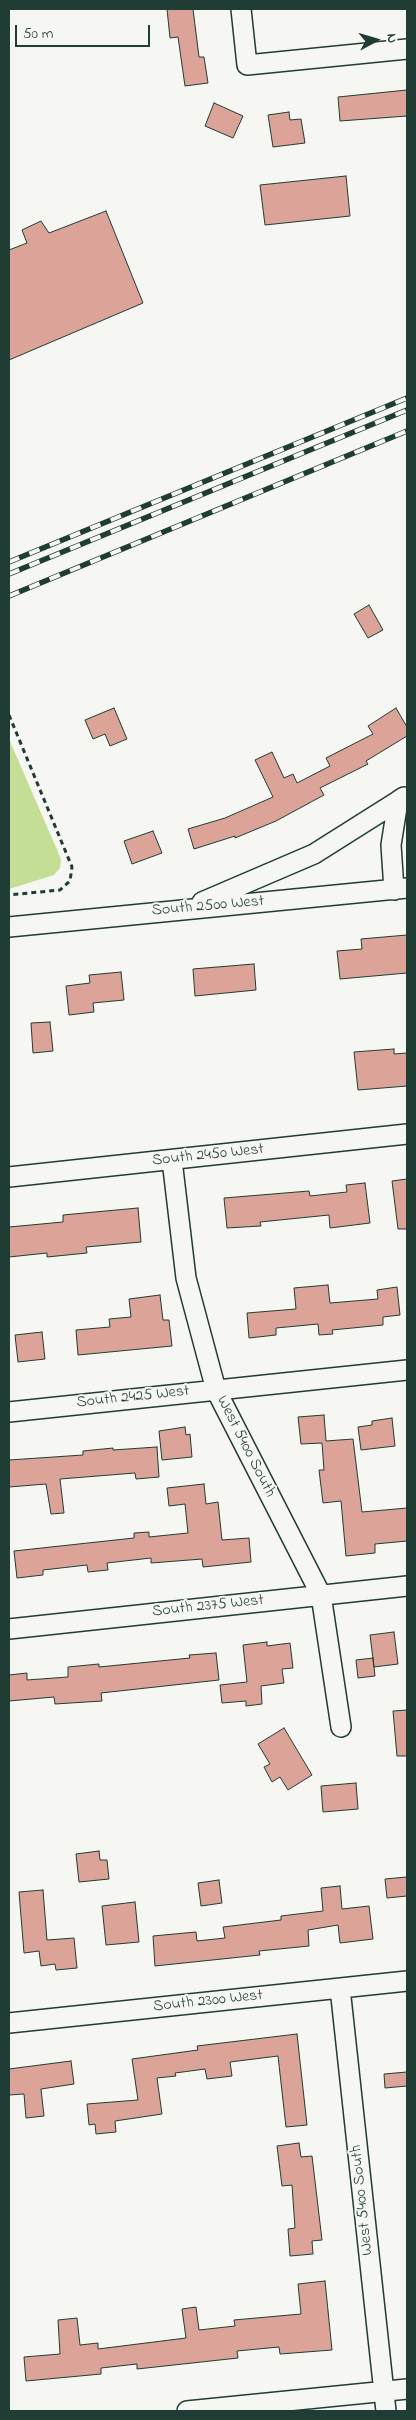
<!DOCTYPE html>
<style>
body{margin:0}
#map{position:relative;width:416px;height:2420px;overflow:hidden;background:#f6f6f2;font-family:"Indie Flower",sans-serif}
canvas{display:block}
.frame{position:absolute;inset:0;border:10px solid #1f3d34;pointer-events:none}
.north{position:absolute;left:351px;top:15px;width:50px;height:50px;-webkit-text-stroke:4px #f6f6f2;paint-order:stroke;rotate:84deg;font-size:14px;font-weight:700;line-height:20px;text-align:center;color:#1f3d34}
.north::after{content:'';display:block;margin:auto;width:18px;height:22px;background:#1f3d34;clip-path:polygon(50% 0,100% 100%,50% 72%,0 100%)}
.scale{position:absolute;left:15px;top:25px;width:135px;height:22px;box-sizing:border-box;border:2px solid #1f3d34;border-top:0;padding-left:6px;font-size:15px;line-height:18px;white-space:nowrap;color:#1f3d34;-webkit-text-stroke:4px #f6f6f2;paint-order:stroke}
</style>
<div id="map">
<canvas width="416" height="2420"></canvas>
<div class="frame"></div>
<div class="north">N</div>
<div class="scale">50 m</div>
</div>
<script>
const ctx = document.querySelector('canvas').getContext('2d');
ctx.lineJoin = 'round';
function paint(path, color) { ctx.fillStyle = color; ctx.fill(path, 'evenodd'); }
const shape = rows => new Path2D(rows.map(r => 'M' + r).join(''));
function strokePath(path, color, width, dash) { ctx.strokeStyle = color; ctx.lineWidth = width; ctx.lineCap = dash ? 'butt' : 'round'; ctx.setLineDash(dash || []); ctx.stroke(path); }
function write(font, color, halo, rows, align = 'center') {
  ctx.font = font + ' "Indie Flower",sans-serif'; ctx.lineWidth = 4; ctx.setLineDash([]); ctx.textBaseline = 'middle'; ctx.strokeStyle = halo; ctx.fillStyle = color; for (const [text, x, y, turn = 0] of rows) {
    ctx.save(); ctx.translate(x, y); ctx.rotate((+turn || 0) * Math.PI / 180); ctx.textAlign = isNaN(turn) ? turn : align; if (halo) ctx.strokeText(text, 0, 0); ctx.fillText(text, 0, 0); ctx.restore();
  }
}
paint(shape([
 [9,739,61,859,60,868,54,875,9,889]
]), '#c4de95');
const building = shape([
 [167,9,193,9,199,57,204,57,208,83,185,86,178,37,170,38,167,9],
 [407,90,407,116,340,121,338,97,407,90],
 [214,103,243,116,233,138,205,126,214,103],
 [289,112,290,120,301,119,305,143,273,147,268,115,289,112],
 [346,176,350,216,265,225,260,185,346,176],
 [106,211,143,303,9,360,9,250,27,243,22,230,41,221,49,233,106,211],
 [369,605,383,630,368,638,354,614,369,605],
 [114,708,127,739,110,746,105,734,93,739,85,720,114,708],
 [396,708,407,727,407,736,366,761,368,764,320,788,324,795,276,821,235,838,235,836,194,849,188,829,225,818,273,797,255,760,272,752,284,778,293,774,297,783,330,766,326,758,373,734,368,726,396,708],
 [153,831,162,853,132,864,124,841,153,831],
 [407,935,407,973,340,979,337,951,362,949,361,939,407,935],
 [254,964,256,990,195,996,193,969,254,964],
 [121,972,124,1000,93,1003,94,1012,69,1015,66,986,90,983,89,975,121,972],
 [50,1022,53,1051,33,1053,31,1023,50,1022],
 [394,1049,394,1054,407,1053,407,1086,358,1090,354,1052,394,1049],
 [407,1179,407,1229,398,1229,392,1181,407,1179],
 [365,1183,370,1223,330,1228,329,1215,260,1222,261,1226,227,1228,224,1198,309,1191,310,1196,347,1192,346,1185,365,1183],
 [138,1208,141,1242,86,1247,87,1253,47,1257,47,1253,9,1257,9,1227,63,1222,63,1215,138,1208],
 [328,1285,330,1303,378,1299,377,1290,397,1287,400,1315,383,1317,383,1325,332,1330,333,1334,319,1335,318,1324,276,1328,276,1335,249,1338,247,1313,296,1309,294,1288,328,1285],
 [160,1295,163,1320,169,1320,172,1346,78,1355,76,1330,110,1327,109,1319,131,1317,129,1299,160,1295],
 [42,1332,45,1359,18,1362,15,1335,42,1332],
 [324,1415,326,1441,353,1439,362,1512,407,1508,407,1541,375,1544,375,1553,346,1556,341,1501,323,1503,319,1470,324,1470,322,1443,301,1444,298,1417,324,1415],
 [392,1418,395,1446,361,1450,358,1427,372,1425,372,1421,392,1418],
 [185,1427,186,1435,190,1434,192,1457,162,1460,159,1431,185,1427],
 [157,1447,159,1477,136,1479,135,1473,60,1479,64,1513,51,1514,46,1484,9,1487,9,1460,83,1455,83,1451,113,1448,113,1450,157,1447],
 [204,1484,206,1504,218,1502,222,1540,249,1538,251,1562,203,1567,202,1559,151,1563,151,1558,107,1563,108,1570,88,1572,87,1565,43,1570,43,1575,17,1578,14,1551,134,1538,134,1533,149,1532,149,1537,188,1533,185,1504,169,1506,167,1488,204,1484],
 [394,1632,398,1664,374,1667,370,1635,394,1632],
 [267,1642,267,1646,290,1643,293,1668,282,1669,284,1683,261,1686,262,1704,246,1706,246,1701,222,1703,220,1685,247,1682,243,1645,267,1642],
 [216,1653,219,1680,101,1693,102,1701,55,1704,54,1697,9,1701,9,1675,27,1673,27,1680,68,1677,68,1667,99,1664,99,1667,190,1658,189,1655,216,1653],
 [373,1658,375,1676,358,1678,356,1660,373,1658],
 [407,1710,407,1756,397,1756,393,1711,407,1710],
 [284,1728,312,1775,288,1790,280,1777,272,1782,264,1767,270,1764,258,1744,284,1728],
 [356,1783,358,1809,323,1812,321,1786,356,1783],
 [99,1851,100,1860,107,1860,109,1879,79,1882,76,1854,99,1851],
 [407,1877,407,1896,387,1898,385,1879,407,1877],
 [219,1880,222,1903,201,1906,198,1883,219,1880],
 [340,1886,342,1909,369,1906,373,1939,340,1943,338,1925,308,1930,309,1946,259,1951,260,1955,155,1966,153,1936,196,1932,197,1941,225,1938,223,1927,281,1920,281,1916,323,1911,321,1888,340,1886],
 [43,1890,47,1940,74,1938,77,1968,56,1970,55,1964,41,1966,39,1951,24,1953,19,1892,43,1890],
 [135,1902,139,1942,106,1945,102,1906,135,1902],
 [297,2034,307,2125,286,2127,278,2056,230,2062,232,2076,207,2079,205,2069,175,2073,176,2076,157,2078,162,2114,115,2121,116,2132,96,2134,95,2124,89,2125,87,2104,138,2100,132,2059,198,2050,197,2046,297,2034],
 [71,2061,74,2084,41,2089,44,2116,26,2118,24,2094,9,2095,9,2069,71,2061],
 [407,2072,407,2086,385,2088,384,2074,407,2072],
 [299,2143,301,2157,312,2156,322,2240,312,2241,313,2254,290,2256,288,2229,295,2228,292,2185,282,2186,277,2146,299,2143],
 [325,2281,332,2350,280,2354,279,2347,237,2351,238,2358,137,2369,137,2364,101,2368,101,2374,26,2381,24,2357,60,2354,58,2320,77,2318,80,2345,98,2343,98,2349,186,2338,182,2309,196,2307,199,2330,235,2326,234,2320,301,2314,298,2284,325,2281]
]);
paint(building, '#dca399');
strokePath(building, '#1f3d34', 1);
const minor = shape([
 [241,9,247,65,407,49],
 [394,890,391,845,398,801,404,797],
 [202,902,314,854,398,801],
 [9,927,407,888],
 [172,1160,186,1278,216,1390,321,1595,341,1727],
 [9,1177,407,1134],
 [9,1412,407,1370],
 [9,1629,407,1586],
 [340,1988,386,2411],
 [9,2023,407,1981],
 [187,2411,407,2389]
]);
strokePath(minor, '#1f3d34', 22);
strokePath(shape([
 [9,715,72,867,70,881,60,890,9,895]
]), '#1f3d34', 3, [5, 4]);
strokePath(minor, '#f6f6f2', 19);
const rail = shape([
 [9,562,407,398],
 [9,574,407,410],
 [9,596,407,431]
]);
strokePath(rail, '#1f3d34', 5.5);
strokePath(rail, '#f6f6f2', 4, [11]);
write('16px', '#1f3d34', '#f6f6f2', [
 ["South 2500 West",208,907,-5],
 ["South 2450 West",208,1156,-6],
 ["South 2425 West",133,1398,-6],
 ["West 5400 South",245,1447,63],
 ["South 2375 West",208,1607,-6],
 ["South 2300 West",208,2002,-6],
 ["West 5400 South",363,2200,-96]
]);
</script>
